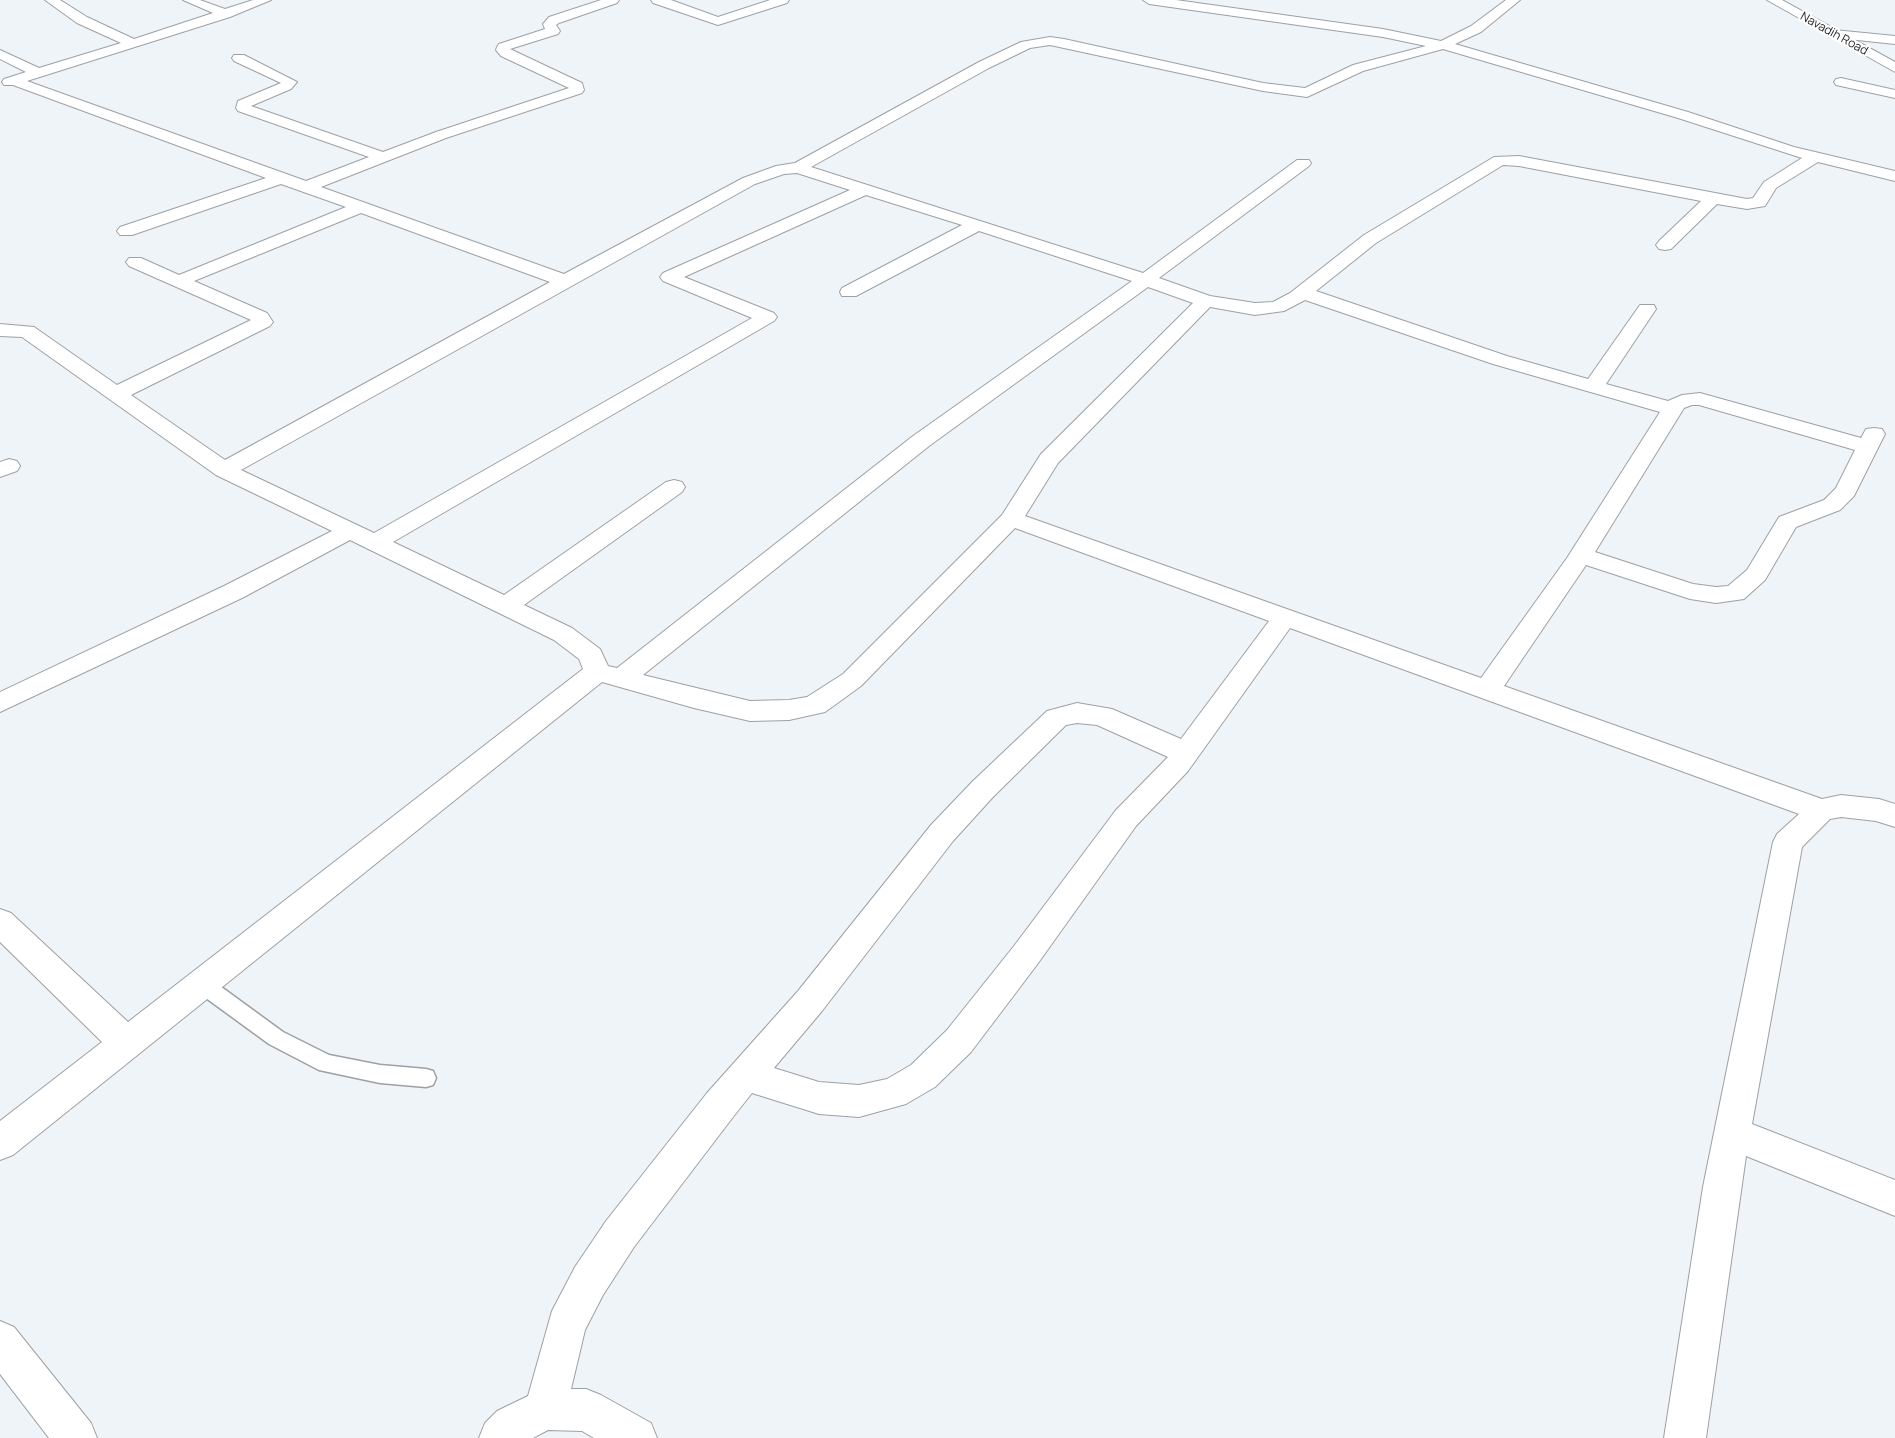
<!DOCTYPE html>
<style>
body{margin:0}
canvas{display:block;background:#eff4f9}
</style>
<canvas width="1895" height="1438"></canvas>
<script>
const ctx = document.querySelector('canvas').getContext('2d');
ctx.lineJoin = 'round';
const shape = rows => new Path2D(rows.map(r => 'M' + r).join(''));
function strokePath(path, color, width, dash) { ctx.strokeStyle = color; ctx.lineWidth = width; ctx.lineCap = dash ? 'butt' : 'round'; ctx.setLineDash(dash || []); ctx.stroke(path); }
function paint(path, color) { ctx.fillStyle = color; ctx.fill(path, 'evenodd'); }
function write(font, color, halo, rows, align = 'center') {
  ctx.font = font + ' Manrope,sans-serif'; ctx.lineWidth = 4.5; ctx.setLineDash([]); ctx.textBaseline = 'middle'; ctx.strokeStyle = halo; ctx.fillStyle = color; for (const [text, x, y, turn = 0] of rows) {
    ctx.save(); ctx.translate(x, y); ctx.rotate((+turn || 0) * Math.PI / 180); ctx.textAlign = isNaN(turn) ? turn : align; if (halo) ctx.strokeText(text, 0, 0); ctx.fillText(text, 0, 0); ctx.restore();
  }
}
const lane = shape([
 [202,976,209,978,283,1032,329,1055,380,1065,426,1069,433,1071,436,1078,433,1085,426,1087,380,1083,319,1070,269,1044,195,990,192,984,195,978,202,976]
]);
const street = shape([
 [45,0,60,0,87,17,134,39,213,13,183,0,200,0,225,9,253,0,271,0,230,17,27,81,306,181,369,157,238,111,236,108,238,101,281,83,234,61,232,58,234,55,244,55,297,82,291,89,251,106,383,152,436,132,569,88,501,56,496,50,497,47,499,44,545,29,543,24,549,17,601,0,619,0,617,3,559,23,556,25,560,31,558,34,510,49,582,83,584,90,582,93,446,138,321,187,564,274,743,178,776,166,795,163,979,62,1021,42,1050,37,1064,39,1263,83,1305,88,1353,65,1426,46,1383,37,1149,4,1143,0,1176,0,1383,29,1441,41,1471,26,1506,0,1520,0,1481,32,1455,44,1688,112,1794,147,1895,171,1895,181,1818,162,1776,188,1765,206,1747,209,1717,204,1671,249,1665,250,1659,249,1656,245,1659,241,1701,201,1519,166,1503,165,1376,243,1316,291,1507,356,1588,379,1640,305,1654,305,1656,309,1606,384,1668,401,1682,395,1700,393,1861,438,1866,429,1874,428,1882,429,1885,434,1854,496,1840,510,1796,527,1765,580,1744,599,1716,603,1690,599,1586,565,1504,686,1822,799,1841,795,1879,799,1895,804,1895,827,1876,821,1841,817,1830,819,1802,847,1752,1124,1895,1180,1895,1216,1746,1156,1706,1438,1664,1438,1703,1187,1773,842,1777,834,1799,814,1290,628,1188,771,1136,826,1036,966,971,1052,935,1087,906,1104,859,1117,819,1114,752,1093,733,1117,634,1247,603,1295,585,1330,571,1389,586,1389,601,1395,651,1423,657,1438,594,1438,582,1431,548,1430,533,1438,479,1438,485,1423,497,1411,528,1396,552,1311,575,1267,606,1221,707,1093,798,991,931,825,973,781,1047,711,1077,703,1112,709,1181,739,1269,621,1015,528,861,686,825,712,789,720,750,721,694,708,602,682,13,1155,0,1160,0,1121,102,1042,0,942,0,909,11,913,128,1022,583,669,579,659,554,640,350,540,242,598,0,712,0,692,224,586,332,531,216,475,22,337,0,336,0,324,34,327,117,385,251,320,129,266,126,262,129,258,141,258,179,275,346,207,281,184,132,235,120,235,117,231,120,227,266,178,13,85,4,85,2,82,4,79,26,72,0,59,0,50,39,68,121,43,77,23,45,0],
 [1050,45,1263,91,1307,97,1363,71,1443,49,1678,118,1802,158,1764,182,1753,198,1747,199,1519,156,1494,157,1364,235,1290,293,1273,302,1255,303,1210,296,1159,278,1309,166,1311,163,1309,160,1297,160,1143,273,811,167,989,68,1030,48,1050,45],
 [797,173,850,190,663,273,660,277,663,281,752,318,374,533,241,470,755,184,784,174,797,173],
 [866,195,962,225,842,288,840,292,842,296,856,296,979,231,1132,281,913,436,617,668,608,666,600,649,572,628,524,605,682,492,685,487,682,482,674,480,666,482,504,595,393,542,774,321,777,317,774,313,684,277,866,195],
 [361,213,550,282,225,460,131,395,270,326,273,322,267,313,194,281,361,213],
 [1148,287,1193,303,1041,454,1002,515,843,674,807,697,789,700,750,701,643,675,929,446,1148,287],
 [1305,300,1493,364,1660,412,1567,558,1481,678,1025,516,1058,463,1210,307,1255,315,1284,311,1305,300],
 [1692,405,1699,405,1855,450,1836,488,1824,500,1779,517,1747,570,1728,586,1716,587,1693,584,1595,552,1684,408,1692,405],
 [1077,723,1097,725,1168,757,1116,810,1014,946,947,1030,911,1065,887,1079,859,1085,819,1082,774,1068,822,1011,953,841,993,797,1066,725,1077,723],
 [651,0,671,0,718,17,770,0,789,0,787,3,718,25,653,3,651,0],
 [1834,30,1895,36,1895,44,1829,37,1827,34,1834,30],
 [1841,78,1895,90,1895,98,1836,85,1834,82,1836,79,1841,78],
 [9,459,17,461,20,466,17,471,0,477,0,462,9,459],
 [0,1321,14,1327,91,1423,97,1438,49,1438,0,1374,0,1321]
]);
const secondary = shape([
 [1767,0,1782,0,1895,62,1895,72,1767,0]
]);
strokePath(lane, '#9ca1a5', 3);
strokePath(street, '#9ca1a5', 2);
strokePath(secondary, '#9ca1a5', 2);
paint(lane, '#fff');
paint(street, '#fff');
paint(secondary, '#fff');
write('12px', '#242627', '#fff', [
 ["Navadih Road",1834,34,29]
]);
</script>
